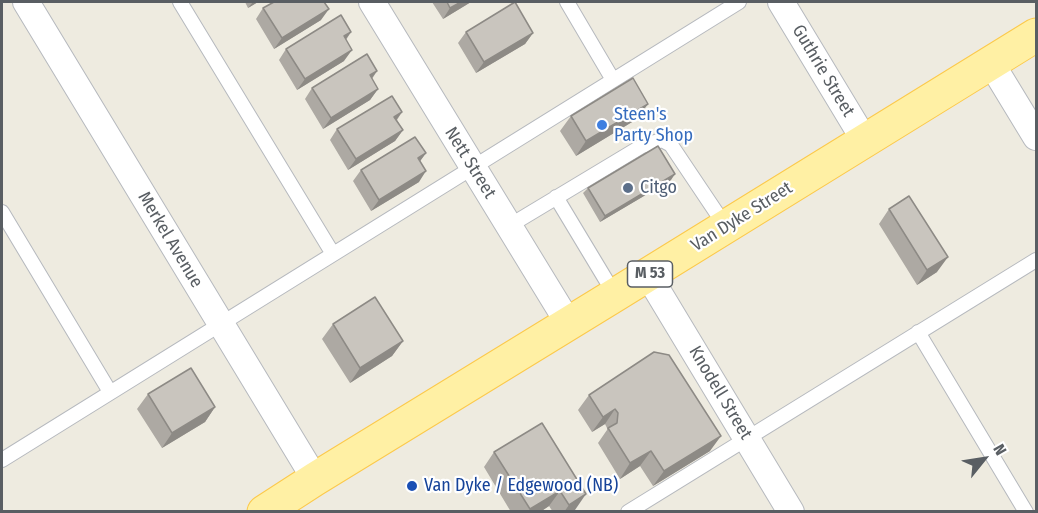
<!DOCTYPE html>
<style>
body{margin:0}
#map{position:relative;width:1038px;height:513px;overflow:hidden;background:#eeebe0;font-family:"Fira Sans Condensed",sans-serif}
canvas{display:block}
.frame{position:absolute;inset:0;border:3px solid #595e63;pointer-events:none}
.north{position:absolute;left:954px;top:429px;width:60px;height:60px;-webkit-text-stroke:4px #fff;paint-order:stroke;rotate:60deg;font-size:16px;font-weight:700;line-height:24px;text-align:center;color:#595e63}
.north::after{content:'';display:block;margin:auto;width:21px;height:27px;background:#595e63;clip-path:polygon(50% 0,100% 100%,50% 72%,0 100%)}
</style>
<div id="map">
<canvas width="1038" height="513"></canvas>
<div class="frame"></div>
<div class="north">N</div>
</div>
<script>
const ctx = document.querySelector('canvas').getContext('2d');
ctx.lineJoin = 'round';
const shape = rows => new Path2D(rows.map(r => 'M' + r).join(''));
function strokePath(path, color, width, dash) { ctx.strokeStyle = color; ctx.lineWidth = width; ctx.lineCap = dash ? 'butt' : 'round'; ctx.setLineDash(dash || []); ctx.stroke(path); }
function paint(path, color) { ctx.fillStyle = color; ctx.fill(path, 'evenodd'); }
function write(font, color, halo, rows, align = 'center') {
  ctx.font = font + ' "Fira Sans Condensed",sans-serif'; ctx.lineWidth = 4.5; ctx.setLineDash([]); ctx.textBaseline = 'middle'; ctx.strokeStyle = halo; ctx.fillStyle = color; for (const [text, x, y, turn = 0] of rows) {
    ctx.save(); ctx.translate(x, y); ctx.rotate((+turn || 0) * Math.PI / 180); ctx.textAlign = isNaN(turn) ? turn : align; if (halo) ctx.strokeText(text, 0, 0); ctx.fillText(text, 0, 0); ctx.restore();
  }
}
const lane = shape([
 [180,2,333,254],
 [567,2,613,80],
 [556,197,615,295],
 [2,212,110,392],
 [509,226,642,146,662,140,671,145,726,227],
 [918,332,1026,512],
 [2,460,739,2],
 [628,512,1036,260]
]);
const street = shape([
 [26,2,315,479],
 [372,2,569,324],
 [781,2,865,141],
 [991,63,1036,137],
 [648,275,791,512]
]);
const primary = shape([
 [264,512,315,479,615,295,1036,35]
]);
strokePath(lane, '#b6b9be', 16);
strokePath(street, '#b6b9be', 28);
strokePath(primary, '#fcc94b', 35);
strokePath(lane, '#fff', 14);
strokePath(street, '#fff', 26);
strokePath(primary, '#fff0a4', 33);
paint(shape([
 [245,2,258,2,248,8],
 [432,2,471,2,443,19],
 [263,8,321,20,274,49,256,19],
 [351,32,346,40,344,61,297,90,279,60,286,49],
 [466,32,533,33,525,44,476,73,458,43],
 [377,71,372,79,378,89,370,100,323,129,305,99,312,88],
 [402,112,397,120,403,130,395,141,348,170,330,140,337,129],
 [571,116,637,119,576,156,560,131],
 [426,153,420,161,419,182,371,211,353,181,361,170],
 [671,180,600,222,583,193,588,188],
 [889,209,937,272,917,285,879,224],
 [333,324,403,341,392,356,350,383,322,339],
 [148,394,215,407,205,422,162,448,137,409],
 [589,395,710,451,653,486,640,466,620,479,598,443,607,430,607,428,605,424,592,432,578,410],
 [542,423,575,510,572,512,553,512,549,506,540,512,511,512,484,467,494,452]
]), '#ada9a3');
paint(shape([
 [253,2,258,2,248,8],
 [461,2,471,2,443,19,450,8],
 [329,9,321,20,274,49,282,38],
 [351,32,343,43,344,36],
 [533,33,525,44,476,73,484,62],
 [352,50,344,61,297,90,305,79],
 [377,71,369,82,370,75],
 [378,89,370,100,323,129,331,118],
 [648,104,637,119,576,156,586,141],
 [402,112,394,123,394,117],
 [403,130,395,141,348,170,356,159],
 [426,153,418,164,418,158],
 [426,171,419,182,371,211,379,200],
 [675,174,671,180,600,222,605,216],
 [948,257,937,272,917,285,927,270],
 [403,341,392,356,350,383,360,368],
 [215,407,205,422,162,448,172,433],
 [615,409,605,424,592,432,603,417],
 [721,436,710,451,653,486,664,471],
 [651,451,640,466,620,479,630,463],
 [560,491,549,506,540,512,528,512,530,509],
 [586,494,575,510,572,512,564,512,569,505]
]), '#8d8a85');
const building = shape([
 [274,2,324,2,329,9,282,38,263,8,274,2],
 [447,2,461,2,450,8,447,2],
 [515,2,533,33,484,62,466,32,515,2],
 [341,15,351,32,344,36,352,50,305,79,286,49,341,15],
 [367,54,377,71,370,75,378,89,331,118,312,88,367,54],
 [633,78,648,104,586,141,571,116,633,78],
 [392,96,402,112,394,117,403,130,356,159,337,129,392,96],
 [415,137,426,153,418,158,426,171,379,200,361,170,415,137],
 [658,146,675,174,605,216,588,188,658,146],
 [909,196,948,257,927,270,889,209,909,196],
 [375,297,403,341,360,368,333,324,375,297],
 [654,352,669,355,721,436,664,471,651,451,630,463,608,428,617,423,618,413,615,409,603,417,589,395,654,352],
 [191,368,215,407,172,433,148,394,191,368],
 [542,423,586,494,569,505,560,491,530,509,494,452,542,423]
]);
paint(building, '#c9c5be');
strokePath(building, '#8d8a85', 1.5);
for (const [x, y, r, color] of [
 [602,125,6,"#3f7fe0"],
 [628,188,6,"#5c6f8a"],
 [412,486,6,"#1a4fb4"]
]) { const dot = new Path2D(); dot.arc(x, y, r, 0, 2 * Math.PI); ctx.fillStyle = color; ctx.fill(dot); strokePath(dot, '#fff', 2); }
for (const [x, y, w] of [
 [650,274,45]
]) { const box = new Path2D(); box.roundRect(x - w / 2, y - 13, w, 26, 4.5); ctx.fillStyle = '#fff'; ctx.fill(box); strokePath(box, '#595e63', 1.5); }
write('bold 16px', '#595e63', null, [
 ["M 53",650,274]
]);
write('18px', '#595e63', '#fff', [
 ["Guthrie Street",823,71,59],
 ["Nett Street",470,163,58],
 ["Van Dyke Street",742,217,-32],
 ["Merkel Avenue",170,240,59],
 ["Knodell Street",720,393,59]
]);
write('18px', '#366cbe', '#fff', [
 ["Steen's",614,115],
 ["Party Shop",614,136]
], 'left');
write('18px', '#4e5e75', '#fff', [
 ["Citgo",640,188]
], 'left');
write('18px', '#164399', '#fff', [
 ["Van Dyke / Edgewood (NB)",424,486]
], 'left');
</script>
